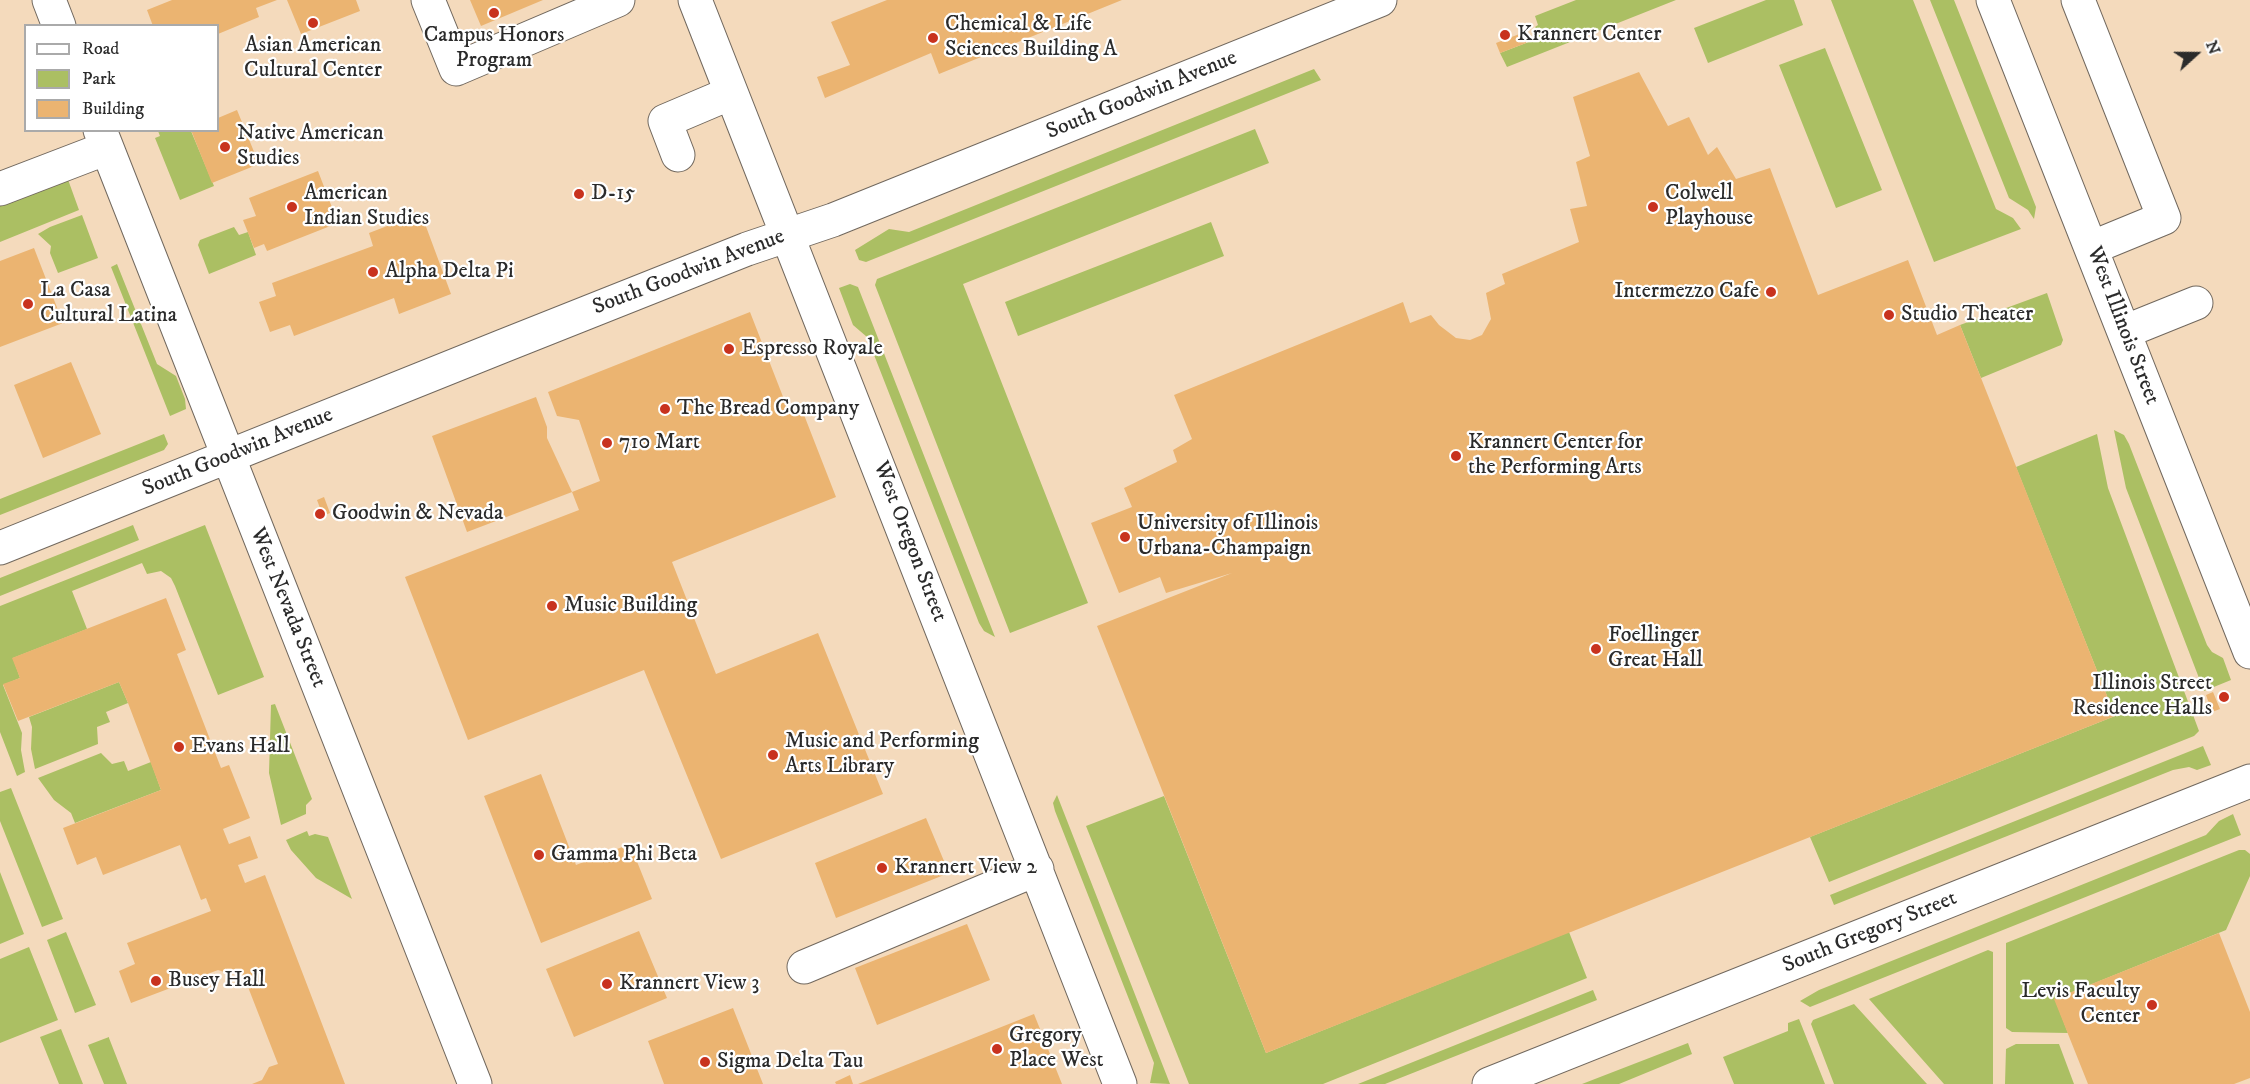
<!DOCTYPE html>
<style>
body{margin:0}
#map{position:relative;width:2250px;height:1084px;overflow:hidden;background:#f4dabc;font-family:"IM FELL DW Pica",serif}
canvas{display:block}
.legend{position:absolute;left:24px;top:24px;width:195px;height:108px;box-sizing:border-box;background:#fff;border:2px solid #aaa;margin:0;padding:8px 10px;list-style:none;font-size:18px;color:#2b2b2b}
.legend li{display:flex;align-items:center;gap:12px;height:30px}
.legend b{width:30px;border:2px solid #aaa}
.north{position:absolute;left:2166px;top:24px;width:60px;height:60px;-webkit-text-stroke:4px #fff;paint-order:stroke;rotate:69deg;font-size:16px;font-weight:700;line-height:24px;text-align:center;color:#2b2b2b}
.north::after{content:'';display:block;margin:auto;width:21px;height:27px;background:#2b2b2b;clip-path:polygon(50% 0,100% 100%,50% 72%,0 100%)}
</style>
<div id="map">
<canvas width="2250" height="1084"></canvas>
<ul class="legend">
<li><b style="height:8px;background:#fff"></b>Road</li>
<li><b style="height:16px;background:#abbf63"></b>Park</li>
<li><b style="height:16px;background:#ebb471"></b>Building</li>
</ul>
<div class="north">N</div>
</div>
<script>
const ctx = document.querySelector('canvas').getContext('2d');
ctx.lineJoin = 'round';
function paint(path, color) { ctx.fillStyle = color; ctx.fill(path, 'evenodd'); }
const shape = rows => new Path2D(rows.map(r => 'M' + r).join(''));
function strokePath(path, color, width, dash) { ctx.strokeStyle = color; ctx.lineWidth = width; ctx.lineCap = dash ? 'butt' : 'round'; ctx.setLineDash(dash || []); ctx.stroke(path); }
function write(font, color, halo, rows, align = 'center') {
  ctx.font = font + ' "IM FELL DW Pica",serif'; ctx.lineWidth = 4.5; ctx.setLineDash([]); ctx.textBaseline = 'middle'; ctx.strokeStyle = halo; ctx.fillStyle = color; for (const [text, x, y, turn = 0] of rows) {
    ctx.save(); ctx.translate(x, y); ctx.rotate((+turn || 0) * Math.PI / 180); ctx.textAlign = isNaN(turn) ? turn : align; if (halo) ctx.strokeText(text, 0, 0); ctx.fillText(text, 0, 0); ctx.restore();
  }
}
paint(shape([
 [1576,0,1676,0,1507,67,1500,53,1539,38,1535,27,1538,25,1535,16],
 [1766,0,1794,0,1803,25,1708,63,1694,28],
 [1831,0,1913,0,1996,209,2013,218,2021,229,1934,262],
 [1930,0,1954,0,2036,207,2034,219,2028,210,2009,198],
 [1825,48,1882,190,1836,208,1779,65],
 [1314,69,1321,80,866,262,859,260,855,250,889,229,909,232],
 [1255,129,1269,163,963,284,1088,603,1010,633,875,285,877,279],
 [158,131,191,131,214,186,180,200,155,138,160,136],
 [66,174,79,210,0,242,0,198],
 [82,215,98,258,58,273,50,253,51,246,38,234,50,227],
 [1211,222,1224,256,1018,336,1005,302],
 [234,227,239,235,248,232,256,255,209,274,198,245,200,240],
 [117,264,157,364,176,376,185,399,186,409,170,416,111,267],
 [850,284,858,287,995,637,984,631,979,623,867,337,853,325,839,288],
 [2047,293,2063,340,2061,345,1981,378,1960,325],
 [2114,430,2124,435,2129,444,2207,645,2212,652,2223,658,2231,680,2204,691,2126,488],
 [164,434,168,444,164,450,0,515,0,499],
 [2097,434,2108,488,2199,731,2194,736,1829,882,1810,837,2115,716,2016,467],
 [133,525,139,540,0,596,0,578],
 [205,525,264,677,218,695,175,586,171,578,161,571,147,574,142,563,72,591,87,629,13,658,20,678,3,685,22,733,21,750,25,772,17,776,0,732,0,606],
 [119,682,128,703,106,712,110,722,97,727,98,744,35,769,31,749,32,727,29,717],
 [275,704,312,799,306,805,306,814,281,825,269,773,271,705],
 [2203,746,2211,765,2197,770,2189,767,2173,770,1834,905,1830,895],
 [101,753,112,764,124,761,128,771,151,762,161,790,75,823,71,813,54,800,38,778],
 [11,788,63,919,42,927,0,821,0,792],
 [1057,795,1170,1084,1150,1083,1154,1063,1055,811,1053,803],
 [1164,796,1266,1053,1569,932,1587,978,1323,1084,1189,1084,1086,826],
 [2233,814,2241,835,1810,1007,1800,1001,1819,990,2206,835,2219,821],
 [307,831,309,836,315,834,328,837,352,899,316,878,291,850,286,840],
 [2239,850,2245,850,2250,854,2250,876,2226,930,2055,999,2068,1033,2012,1032,2006,1028,2006,943],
 [0,872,24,934,0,944],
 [66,932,96,1005,75,1013,47,940],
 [29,947,58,1020,0,1043,0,959],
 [1988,950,1993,952,1993,1084,1944,1084,1869,999],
 [1593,990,1597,1000,1385,1084,1358,1084],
 [1854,1004,1927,1084,1834,1084,1811,1024,1813,1020],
 [1799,1019,1825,1084,1734,1084,1723,1057,1788,1031,1788,1023],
 [61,1029,83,1084,59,1084,40,1037],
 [109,1037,109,1038,127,1084,104,1084,88,1045],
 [1688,1043,1692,1054,1619,1084,1582,1084],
 [2016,1044,2059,1044,2074,1084,2005,1084,2006,1049]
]), '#abbf63');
paint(shape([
 [172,0,277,0,256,8,259,17,218,34,218,26,153,26,147,10],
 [287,0,356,0,360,11,301,34],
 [470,0,543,0,481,26],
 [887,0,1122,0,939,74,931,53,825,98,817,77,850,65,831,22],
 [1522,33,1526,43,1500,53,1496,43],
 [1639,72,1668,126,1689,117,1708,155,1717,147,1736,179,1770,168,1818,295,1908,260,1937,335,1960,325,2115,716,1266,1053,1097,626,1232,573,1166,593,1160,577,1119,593,1091,523,1132,507,1124,488,1177,462,1173,450,1192,439,1174,395,1403,302,1410,323,1431,315,1439,325,1456,338,1470,340,1482,335,1491,319,1486,293,1505,284,1502,274,1579,242,1570,209,1587,206,1576,162,1590,156,1573,97],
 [237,110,259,164,212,183,191,130,218,130,218,118],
 [318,171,338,223,267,251,264,244,254,248,243,220,256,216,249,198],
 [421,213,451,294,399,314,394,298,294,336,290,325,270,332,259,302,276,296,272,283,373,246,369,233],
 [34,248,63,323,0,347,0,261],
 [750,312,787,407,799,402,836,497,672,562,716,674,818,633,883,794,721,859,644,670,468,740,405,577,579,510,572,492,600,481,579,420,557,416,548,392],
 [71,362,101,434,43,458,14,385],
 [536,397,547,427,547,438,572,492,467,532,432,436],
 [324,497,330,513,323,516,317,500],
 [166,598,186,650,177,654,221,768,229,765,250,818,223,829,229,844,250,836,258,858,238,865,245,883,265,875,345,1084,252,1084,262,1080,269,1067,278,1064,241,969,230,974,218,970,131,1003,119,971,135,964,127,943,211,911,206,898,201,900,180,845,103,875,96,857,77,865,63,828,161,790,128,703,119,682,18,721,3,684,20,678,12,658],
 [2213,692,2220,709,2212,712,2206,695],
 [541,774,576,865,630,844,652,899,541,943,484,796],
 [926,818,949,873,836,918,815,863],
 [967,924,990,980,877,1025,855,968],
 [639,931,667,998,574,1037,546,969],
 [2219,933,2250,1012,2250,1078,2234,1084,2088,1084,2054,999],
 [733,1008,763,1084,664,1084,648,1041],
 [1034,1014,1062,1084,858,1084],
 [850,1075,853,1084,836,1084,835,1082]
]), '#ebb471');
const minor = shape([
 [49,0,59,26],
 [428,0,456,69,618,0],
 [695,0,1120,1084],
 [1993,0,2250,652],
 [2078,0,2164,218,2091,248],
 [100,130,475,1084],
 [678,155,665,121,731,93],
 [0,189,107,148],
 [2124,332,2196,303],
 [0,548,503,346,747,249,833,220,1380,0],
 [804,967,1037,869],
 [1489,1084,2250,781]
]);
strokePath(minor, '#71685e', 35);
strokePath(minor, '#fff', 33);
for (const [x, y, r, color] of [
 [494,13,6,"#c8321e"],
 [313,23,6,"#c8321e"],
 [1505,35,6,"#c8321e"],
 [933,38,6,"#c8321e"],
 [225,147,6,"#c8321e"],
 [579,194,6,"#c8321e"],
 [292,207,6,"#c8321e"],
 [1653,207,6,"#c8321e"],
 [373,272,6,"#c8321e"],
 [1771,292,6,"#c8321e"],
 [28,304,6,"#c8321e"],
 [1889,315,6,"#c8321e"],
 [729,349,6,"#c8321e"],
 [665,409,6,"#c8321e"],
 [607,443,6,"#c8321e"],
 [1456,456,6,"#c8321e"],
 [320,514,6,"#c8321e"],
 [1125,537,6,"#c8321e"],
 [552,606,6,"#c8321e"],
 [1596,649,6,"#c8321e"],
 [2224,697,6,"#c8321e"],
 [179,747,6,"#c8321e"],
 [773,755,6,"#c8321e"],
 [539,855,6,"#c8321e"],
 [882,868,6,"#c8321e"],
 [156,981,6,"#c8321e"],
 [607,984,6,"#c8321e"],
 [2152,1005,6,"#c8321e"],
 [997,1049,6,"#c8321e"],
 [705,1062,6,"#c8321e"]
]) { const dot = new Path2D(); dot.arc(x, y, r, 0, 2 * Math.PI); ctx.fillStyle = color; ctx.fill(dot); strokePath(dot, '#fff', 2); }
write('22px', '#2b2b2b', '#fff', [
 ["Chemical & Life",945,25],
 ["Sciences Building A",945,50],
 ["Krannert Center",1517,35],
 ["Campus Honors",494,36,"center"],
 ["Program",494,61,"center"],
 ["Asian American",313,46,"center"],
 ["Cultural Center",313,71,"center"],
 ["Native American",237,134],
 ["Studies",237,159],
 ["American",304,194],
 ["Indian Studies",304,219],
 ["D-15",591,194],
 ["Colwell",1665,194],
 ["Playhouse",1665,219],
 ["Alpha Delta Pi",385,272],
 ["La Casa",40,291],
 ["Cultural Latina",40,316],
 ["Intermezzo Cafe",1759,292,"right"],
 ["Studio Theater",1901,315],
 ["Espresso Royale",741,349],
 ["The Bread Company",677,409],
 ["710 Mart",619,443],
 ["Krannert Center for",1468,443],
 ["the Performing Arts",1468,468],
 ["Goodwin & Nevada",332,514],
 ["University of Illinois",1137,524],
 ["Urbana-Champaign",1137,549],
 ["Music Building",564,606],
 ["Foellinger",1608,636],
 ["Great Hall",1608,661],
 ["Illinois Street",2212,684,"right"],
 ["Residence Halls",2212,709,"right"],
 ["Music and Performing",785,742],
 ["Arts Library",785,767],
 ["Evans Hall",191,747],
 ["Gamma Phi Beta",551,855],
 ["Krannert View 2",894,868],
 ["Busey Hall",168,981],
 ["Krannert View 3",619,984],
 ["Levis Faculty",2140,992,"right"],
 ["Center",2140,1017,"right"],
 ["Gregory",1009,1036],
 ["Place West",1009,1061],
 ["Sigma Delta Tau",717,1062]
], 'left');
write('22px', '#2b2b2b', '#fff', [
 ["South Goodwin Avenue",1142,96,-22],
 ["South Goodwin Avenue",689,273,-21],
 ["West Illinois Street",2122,326,69],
 ["South Goodwin Avenue",238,453,-22],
 ["West Oregon Street",909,542,69],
 ["West Nevada Street",287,608,68],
 ["South Gregory Street",1870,933,-22]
]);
</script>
